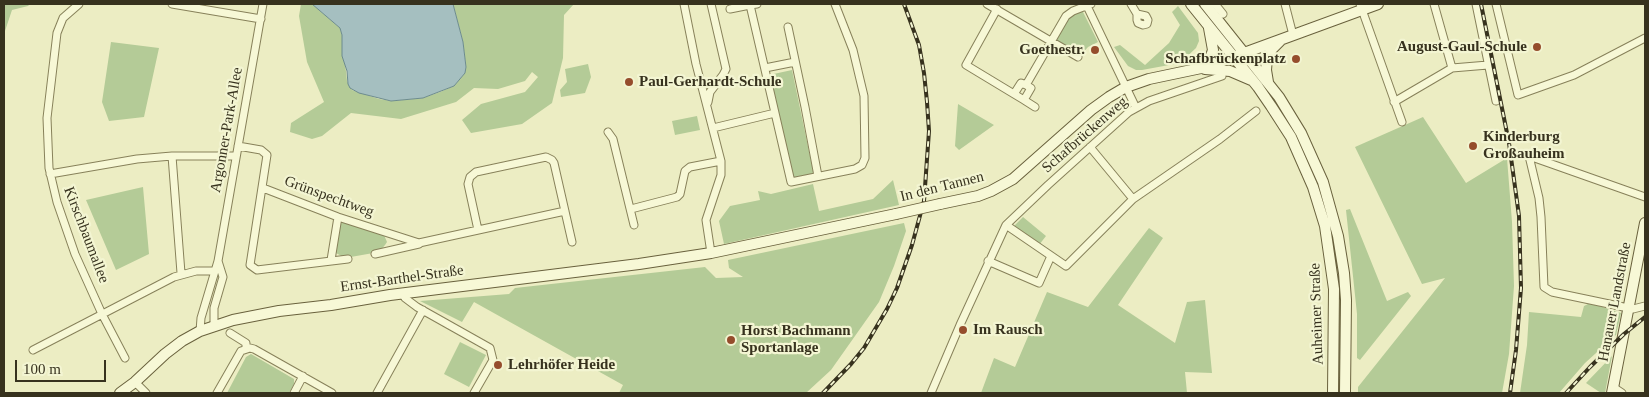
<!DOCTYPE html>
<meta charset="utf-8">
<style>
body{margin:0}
#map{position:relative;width:1649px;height:397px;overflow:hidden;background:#ecedc3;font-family:"Times New Roman",serif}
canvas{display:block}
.frame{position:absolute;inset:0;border:5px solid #37321e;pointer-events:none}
.scale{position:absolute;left:15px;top:360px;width:91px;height:22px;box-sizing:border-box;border:2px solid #37321e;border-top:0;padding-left:6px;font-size:15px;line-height:18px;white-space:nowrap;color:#37321e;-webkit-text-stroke:4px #f3f5d2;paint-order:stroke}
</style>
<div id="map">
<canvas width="1649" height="397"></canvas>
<div class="frame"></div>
<div class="scale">100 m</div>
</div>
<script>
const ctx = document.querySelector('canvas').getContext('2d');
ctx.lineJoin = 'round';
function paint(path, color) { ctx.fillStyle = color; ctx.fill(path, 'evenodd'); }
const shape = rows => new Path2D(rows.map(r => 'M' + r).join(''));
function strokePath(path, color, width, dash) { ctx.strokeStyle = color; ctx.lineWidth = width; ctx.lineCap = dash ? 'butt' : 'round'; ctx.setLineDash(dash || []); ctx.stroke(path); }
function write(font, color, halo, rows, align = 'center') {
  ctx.font = font + ' "Times New Roman",serif'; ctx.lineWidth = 4.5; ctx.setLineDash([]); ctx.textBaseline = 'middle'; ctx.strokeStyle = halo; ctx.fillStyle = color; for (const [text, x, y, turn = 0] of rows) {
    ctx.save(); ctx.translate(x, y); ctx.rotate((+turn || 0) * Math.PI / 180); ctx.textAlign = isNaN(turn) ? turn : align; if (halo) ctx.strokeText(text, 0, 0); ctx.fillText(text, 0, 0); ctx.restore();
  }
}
paint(shape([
 [4,4,30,4,28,6,12,10,4,34],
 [301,4,312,4,340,28,342,35,347,81,352,90,379,99,392,101,423,98,440,92,454,86,465,73,466,67,463,42,453,4,574,4,564,15,563,58,552,103,522,124,471,133,462,120,481,104,525,92,538,77,532,72,525,81,498,89,474,88,456,102,401,119,351,113,322,136,312,139,290,132,291,123,324,102,307,62,299,16],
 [1178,6,1198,33,1199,41,1196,48,1180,63,1142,70,1136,70,1128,66,1114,47,1120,45,1145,65,1169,43,1180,25,1172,12],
 [1082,10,1098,42,1088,47,1081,55,1056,41,1069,15],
 [111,42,159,48,144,117,109,121,102,102],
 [588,64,591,77,585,93,561,97,560,90,567,82,565,69],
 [792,70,814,175,791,179,769,75],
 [958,104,994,125,959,150,955,146],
 [697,116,700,130,675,135,672,121],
 [1423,117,1466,183,1507,158,1512,222,1514,286,1509,354,1502,393,1358,393,1358,387,1445,278,1422,284,1355,147],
 [893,180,899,205,724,244,719,221,730,206,760,200,758,191,771,194,813,184,819,211,873,199],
 [143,187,149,254,116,270,86,200],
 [1350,209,1387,301,1408,292,1411,296,1360,360,1357,358,1357,314,1346,210],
 [1023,217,1046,236,1039,245,1013,227],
 [344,222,384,235,387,242,385,245,379,252,345,258,336,253,340,224],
 [904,223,906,231,894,266,879,302,831,370,806,393,619,393,623,385,474,302,462,322,420,301,509,294,515,288,705,267,716,278,743,277,729,268,728,260],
 [1149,228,1163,238,1118,305,1175,343,1187,302,1205,300,1212,373,1185,372,1187,393,981,393,994,358,1015,367,1047,292,1088,307],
 [1590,303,1621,313,1616,335,1585,363,1559,393,1520,393,1527,345,1529,312,1581,317,1584,306],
 [460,342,486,355,469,387,444,374],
 [251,354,294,379,294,384,289,393,227,393,246,357],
 [1612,356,1605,393,1601,393,1586,383]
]), '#b4cb97');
const water = shape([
 [312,4,453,4,463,42,466,67,465,73,454,86,423,98,391,101,359,93,350,88,348,84,347,71,342,56,342,35,340,28,312,4]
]);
paint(water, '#a5bfc0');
strokePath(water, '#6c8b8e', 1);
const street = shape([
 [79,4,63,18,57,33,47,118,49,168,57,202,75,254,102,314,125,358],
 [172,4,261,19],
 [684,4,696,64,721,161,721,175,706,220,711,253],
 [757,4,750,5,791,182,855,169,862,165,865,158,864,96,853,50,835,4],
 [987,4,1078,57],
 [1086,4,1136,108],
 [1131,4,1137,14,1137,20,1138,23,1143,25,1147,24,1148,20,1146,16,1137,14],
 [1215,4,1223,14],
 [1285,4,1293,35],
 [1360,4,1402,122],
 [1434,4,1452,68],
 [1476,4,1496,101],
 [1496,4,1518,95,1574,75,1645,38],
 [730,9,750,5],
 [997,9,966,65,1014,94],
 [788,27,805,107,818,176],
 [765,68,795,62],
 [1026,85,1021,83,1014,94,1024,100,1031,88,1026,85,1066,16,1073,11,1091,4],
 [1024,100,1035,107],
 [708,102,710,92,723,75,726,69,711,4],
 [1394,102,1452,68,1488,65],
 [713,128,775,113],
 [608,132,613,139,634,225],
 [238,146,261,150,267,155,250,265,257,270,348,259],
 [1090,147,1133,199],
 [172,156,181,273],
 [1529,156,1539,198,1541,217,1544,287,1552,292,1633,309,1645,306],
 [1529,156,1645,197],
 [50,174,137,159,172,156,236,156],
 [263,188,338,217,419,243,565,211],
 [631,209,677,197,680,194,685,171,690,167,721,161],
 [1006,225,1066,266,1133,199,1220,139,1256,111],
 [478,230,468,184,470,177,476,172,546,157,552,160,554,163,572,242],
 [375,254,419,244],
 [331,260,338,217],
 [988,261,1039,283,1051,256],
 [402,293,405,298,417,307,490,348,493,360,474,393],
 [214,325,214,308,223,277,218,261],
 [200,331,201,318,218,261,263,4],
 [230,333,246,343,246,348],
 [33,350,174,277,196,271,214,271],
 [135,382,146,393],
 [1613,387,1622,393],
 [217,393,241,351,250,348,254,349,332,393],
 [294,393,303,376],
 [377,393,423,310],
 [931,393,960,325,1006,225,1048,185,1129,112,1149,101,1222,76]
]);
const secondary = shape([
 [1191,4,1258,87,1271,106,1291,137,1313,187,1325,226,1334,289,1333,393],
 [1205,4,1279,97,1301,133,1323,182,1338,236,1344,273,1346,300,1345,393],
 [1202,66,1210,59,1213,50,1209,28],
 [1205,69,1230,71,1251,80],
 [1268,82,1266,70,1267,58,1272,49,1280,41],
 [940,204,978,196,991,191,1013,179,1091,110,1109,97,1126,87,1149,79,1206,67,1378,4],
 [120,393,135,382,165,354,182,341,200,331,233,320,279,311,331,305,390,295,639,264,711,253,896,214],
 [1612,393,1645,223]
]);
strokePath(street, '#87815a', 9);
strokePath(secondary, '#69613d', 12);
strokePath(street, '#f7f8d6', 7);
strokePath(secondary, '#f7f8d6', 10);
const rail = shape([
 [1481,4,1509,143,1519,216,1521,288,1516,350,1510,393],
 [823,393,851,364,864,348,887,309,897,288,912,245,924,201,929,131,927,102,924,73,919,45,904,4],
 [1566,393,1590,367,1624,334,1645,317]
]);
strokePath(rail, '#37321e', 4);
strokePath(rail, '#f3f5d2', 2, [5.5]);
const secondaryBridge = shape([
 [896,214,940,204]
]);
strokePath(secondaryBridge, '#69613d', 12, []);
strokePath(secondaryBridge, '#f7f8d6', 10);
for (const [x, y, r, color] of [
 [1537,47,5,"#954d2c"],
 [1095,50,5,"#954d2c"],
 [1296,59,5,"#954d2c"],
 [629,82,5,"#954d2c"],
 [1473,146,5,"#954d2c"],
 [963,330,5,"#954d2c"],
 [731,340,5,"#954d2c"],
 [498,365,5,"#954d2c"]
]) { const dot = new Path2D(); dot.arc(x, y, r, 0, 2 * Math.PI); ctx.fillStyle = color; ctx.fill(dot); strokePath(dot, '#f3f5d2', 2); }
write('bold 15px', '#37321e', '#f3f5d2', [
 ["August-Gaul-Schule",1527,47,"right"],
 ["Goethestr.",1085,50,"right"],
 ["Schafbrückenplatz",1286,59,"right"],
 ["Paul-Gerhardt-Schule",639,82],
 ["Kinderburg",1483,137],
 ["Großauheim",1483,154],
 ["Im Rausch",973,330],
 ["Horst Bachmann",741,331],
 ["Sportanlage",741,348],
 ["Lehrhöfer Heide",508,365]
], 'left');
write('15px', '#37321e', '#f3f5d2', [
 ["Argonner-Park-Allee",227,130,-80],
 ["Schafbrückenweg",1085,135,-41],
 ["In den Tannen",942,187,-14],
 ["Grünspechtweg",329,197,20],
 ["Kirschbaumallee",86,235,69],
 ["Ernst-Barthel-Straße",402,279,-8],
 ["Hanauer Landstraße",1615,302,-79],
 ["Auheimer Straße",1317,314,-92]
]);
</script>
